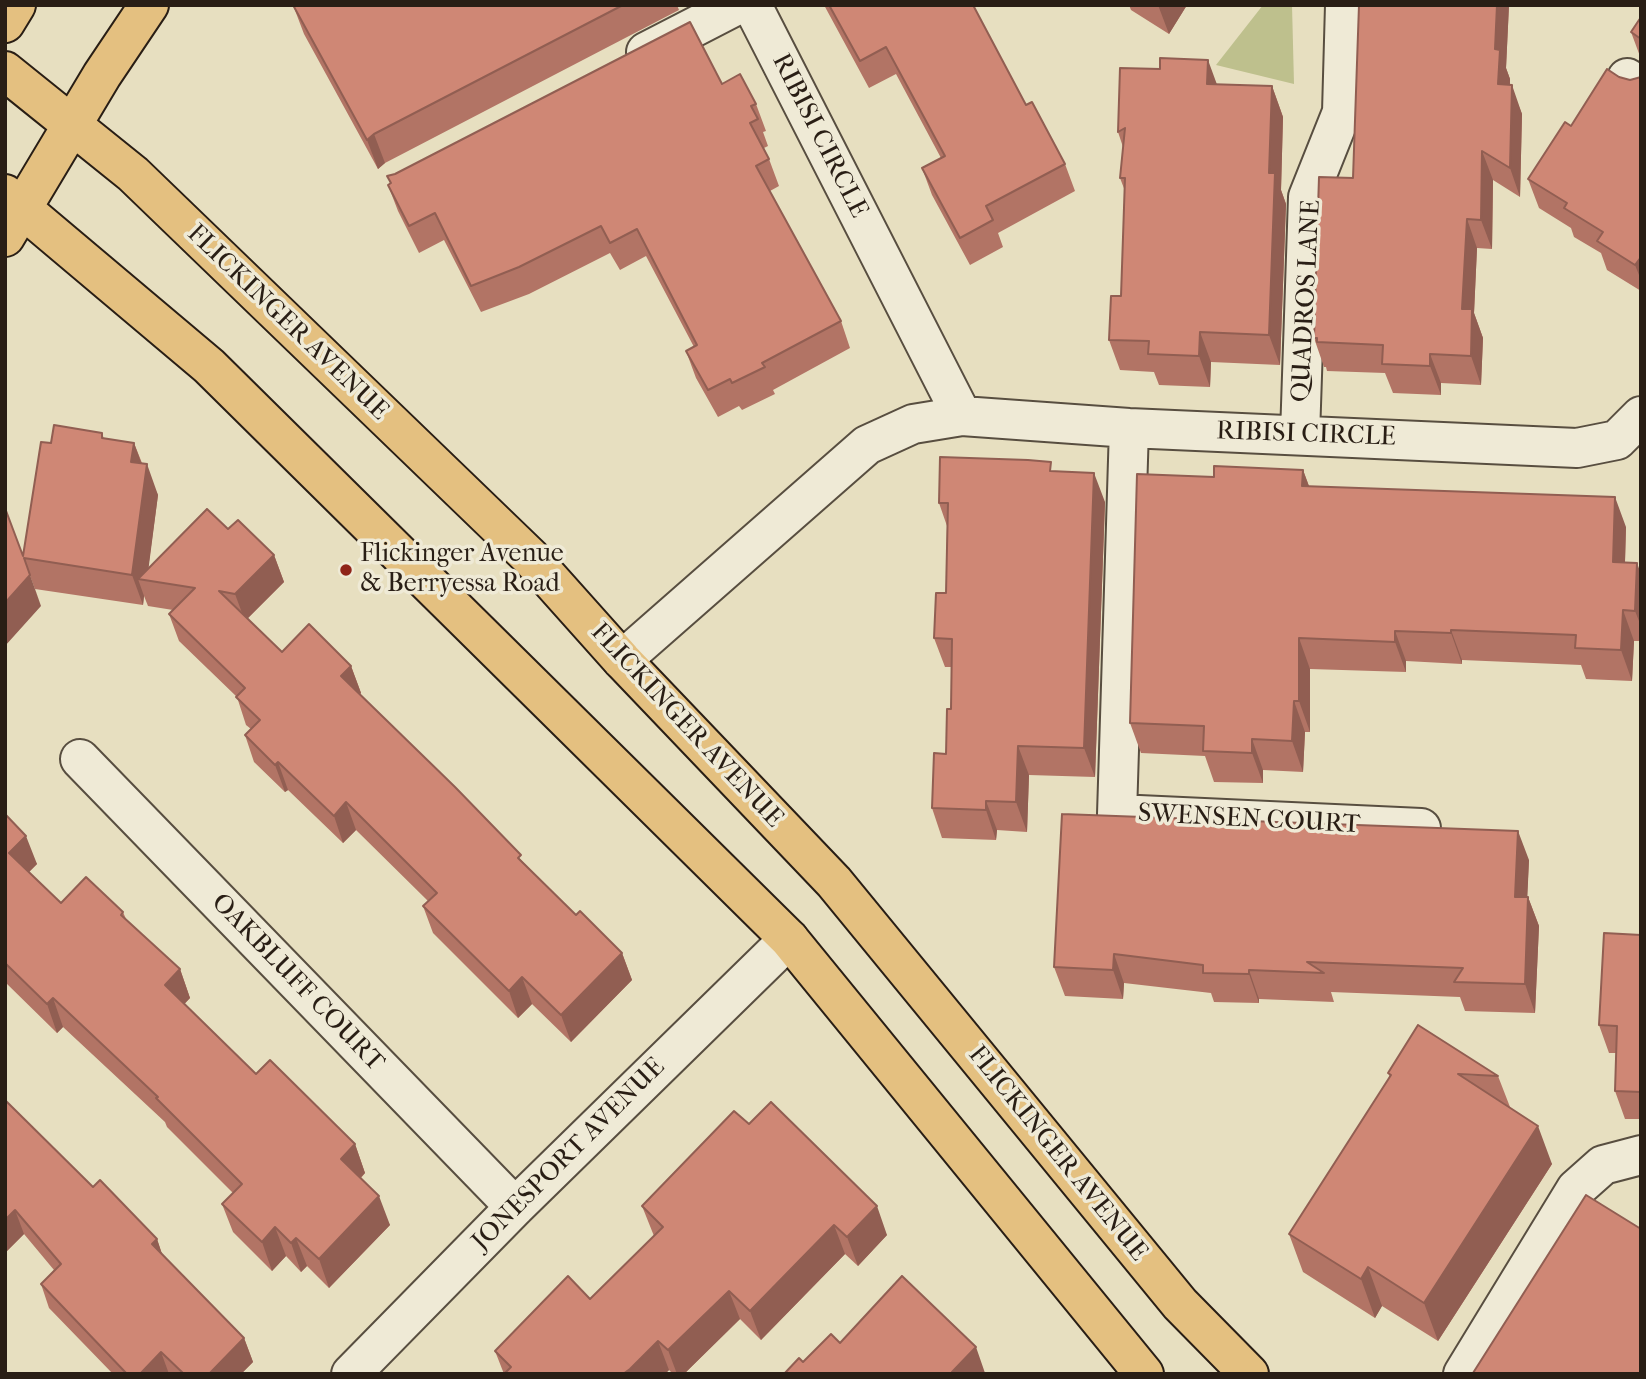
<!DOCTYPE html>
<style>
body{margin:0}
#map{position:relative;width:1646px;height:1379px;overflow:hidden;background:#e7dfc0;font-family:"IM FELL French Canon",serif}
canvas{display:block}
.frame{position:absolute;inset:0;border:7px solid #291e15;pointer-events:none}
</style>
<div id="map">
<canvas width="1646" height="1379"></canvas>
<div class="frame"></div>
</div>
<script>
const ctx = document.querySelector('canvas').getContext('2d');
ctx.lineJoin = 'round';
function paint(path, color) { ctx.fillStyle = color; ctx.fill(path, 'evenodd'); }
const shape = rows => new Path2D(rows.map(r => 'M' + r).join(''));
function strokePath(path, color, width, dash) { ctx.strokeStyle = color; ctx.lineWidth = width; ctx.lineCap = dash ? 'butt' : 'round'; ctx.setLineDash(dash || []); ctx.stroke(path); }
function write(font, color, halo, rows, align = 'center') {
  ctx.font = font + ' "IM FELL French Canon",serif'; ctx.lineWidth = 7; ctx.setLineDash([]); ctx.textBaseline = 'middle'; ctx.strokeStyle = halo; ctx.fillStyle = color; for (const [text, x, y, turn = 0] of rows) {
    ctx.save(); ctx.translate(x, y); ctx.rotate((+turn || 0) * Math.PI / 180); ctx.textAlign = isNaN(turn) ? turn : align; if (halo) ctx.strokeText(text, 0, 0); ctx.fillText(text, 0, 0); ctx.restore();
  }
}
paint(shape([
 [1263,5,1292,5,1294,84,1216,65]
]), '#bec08d');
const minor = shape([
 [752,5,962,416,1129,428,1577,448,1617,440,1641,416],
 [646,52,737,5],
 [1627,78,1641,87],
 [1129,428,1117,814,1421,828],
 [1300,435,1308,197,1342,112,1345,5],
 [622,660,867,445,913,424,962,416],
 [80,759,515,1207],
 [351,1374,515,1207,789,939],
 [1463,1374,1576,1189,1603,1165,1641,1155]
]);
const major = shape([
 [5,23,16,5],
 [5,71,133,174,530,557,622,660,834,882,1180,1304,1249,1374],
 [5,194,209,366,789,939,1144,1374],
 [5,237,102,75,149,5]
]);
strokePath(minor, '#584e40', 42);
strokePath(major, '#291e15', 42);
strokePath(minor, '#efead6', 38);
strokePath(major, '#e4c080', 38);
paint(shape([
 [293,5,677,5,679,10,385,163,378,169,304,34],
 [824,5,973,5,1026,105,1065,164,1075,191,998,233,1003,247,970,265,932,195,922,168,941,158,896,74,869,88],
 [1129,5,1187,5,1169,34,1131,10],
 [1359,5,1509,5,1506,68,1510,79,1510,85,1522,114,1520,197,1493,180,1492,249,1477,248,1474,313,1483,338,1481,385,1441,383,1441,395,1393,393,1385,373,1327,371,1326,367,1324,367,1314,338,1353,178],
 [1641,17,1641,59,1631,32],
 [1619,77,1630,80,1641,77,1641,291,1607,270,1601,253,1574,237,1571,228,1539,208,1528,179,1571,126],
 [722,84,756,104,766,131,763,132,768,146,764,148,769,159,779,186,770,191,841,321,850,348,773,390,775,394,742,410,739,406,718,417,696,378,686,351,694,347,646,256,620,270,610,253,529,294,481,312,444,240,419,253,398,211,388,185,390,183,387,176],
 [1217,85,1272,86,1283,117,1281,190,1286,204,1280,365,1211,362,1210,387,1159,385,1154,372,1120,370,1109,340,1121,296,1125,191,1120,178,1123,147,1118,132],
 [102,433,104,439,134,443,142,463,158,495,148,569,228,529,274,555,284,582,247,619,282,652,351,666,361,693,360,694,525,864,576,915,622,953,632,980,571,1042,532,1004,518,1018,433,933,423,906,428,901,356,830,343,843,288,790,285,792,254,762,245,735,251,729,246,725,237,697,179,641,169,614,173,610,148,606,144,596,143,605,35,589,41,606,23,556,51,443],
 [1303,470,1309,486,1626,527,1625,563,1641,574,1641,641,1634,641,1632,681,1586,679,1581,665,1462,660,1462,664,1406,661,1406,672,1310,669,1310,732,1305,732,1303,772,1263,770,1263,783,1214,782,1205,756,1141,753,1130,723,1214,477],
 [1054,471,1105,502,1095,777,1029,775,1027,832,997,830,996,840,942,838,932,808,946,754,951,709,952,667,945,667,934,638,946,593,947,526,939,503],
 [5,814,37,864,29,872,61,903,123,912,126,919,180,969,190,998,184,1004,256,1074,355,1144,365,1173,361,1178,390,1225,329,1288,307,1266,301,1272,286,1256,272,1271,233,1232,222,1204,233,1193,167,1127,165,1122,63,1027,57,1033,5,982],
 [1529,860,1527,897,1528,897,1539,926,1535,1013,1465,1011,1460,997,1331,992,1334,1002,1259,999,1259,1003,1214,1002,1211,993,1124,983,1123,999,1065,996,1054,967],
 [1641,935,1641,1119,1625,1119,1615,1091,1616,1053,1609,1053,1599,1025],
 [1388,1073,1498,1076,1510,1107,1552,1164,1438,1341,1382,1306,1375,1318,1303,1272,1289,1234,1390,1077],
 [5,1100,93,1187,157,1239,162,1254,244,1338,253,1362,241,1374,113,1374,49,1308,41,1284,54,1270,24,1234,5,1253],
 [749,1124,887,1235,858,1266,845,1254,761,1340,740,1319,684,1374,673,1374,669,1370,665,1374,504,1374,495,1351,590,1299,654,1236,642,1206]
]), '#b27465');
paint(shape([
 [1158,5,1187,5,1169,34],
 [1497,5,1509,5,1506,68,1510,79,1509,114,1498,84,1495,49],
 [1208,60,1219,90,1207,84],
 [1512,85,1522,114,1520,197,1510,168],
 [1272,86,1283,117,1281,190,1286,204,1280,365,1269,335,1269,173],
 [374,134,385,163,378,169,367,140],
 [1482,151,1493,180,1492,249,1481,220],
 [1467,219,1477,248,1474,313,1483,338,1481,385,1471,356,1462,309],
 [1641,257,1641,280,1635,265],
 [1200,332,1211,362,1210,387,1199,356],
 [1430,354,1441,383,1441,395,1430,366],
 [134,443,145,473,131,462],
 [147,464,158,495,147,580,138,579,144,596,143,605,132,575],
 [1303,470,1314,500,1302,486],
 [1094,473,1105,502,1095,777,1084,748],
 [1615,497,1626,527,1624,593,1613,562],
 [274,555,284,582,245,621,235,594],
 [1637,563,1641,574,1641,626,1635,611],
 [30,575,41,606,5,646,5,603],
 [1623,610,1634,641,1632,681,1621,650],
 [1451,630,1462,660,1462,664,1451,633],
 [1395,631,1406,661,1406,672,1395,642],
 [1299,638,1310,669,1310,732,1299,701],
 [351,666,361,693,351,703,341,676],
 [1294,701,1305,732,1303,772,1292,741],
 [1252,739,1263,770,1263,783,1252,753],
 [1018,746,1029,775,1027,832,1016,802],
 [278,762,288,790,285,792,275,765],
 [986,801,997,830,996,840,986,810],
 [346,802,356,830,343,843,334,816],
 [1518,831,1529,860,1526,926,1515,897],
 [26,836,37,864,20,881,9,853],
 [1528,897,1539,926,1535,1013,1525,984],
 [622,953,632,980,571,1042,561,1015],
 [1114,954,1124,983,1123,999,1113,970],
 [180,969,190,998,175,1014,165,985],
 [1249,970,1259,999,1259,1003,1249,974],
 [522,977,532,1004,518,1018,509,991],
 [53,998,63,1027,57,1033,47,1004],
 [1538,1126,1552,1164,1438,1341,1424,1303],
 [355,1144,365,1173,351,1187,341,1159],
 [379,1196,390,1225,329,1288,319,1259],
 [877,1206,887,1235,858,1266,847,1237],
 [15,1210,24,1234,5,1253,5,1220],
 [834,1225,845,1254,761,1340,750,1311],
 [275,1227,286,1256,272,1271,262,1242],
 [296,1238,307,1266,301,1272,291,1243],
 [157,1239,165,1263,152,1244],
 [1368,1267,1382,1306,1375,1318,1361,1279],
 [729,1291,740,1319,684,1374,677,1374,668,1350],
 [244,1338,253,1362,241,1374,209,1374],
 [658,1341,669,1370,665,1374,623,1374],
 [976,1347,985,1373,984,1374,953,1374,952,1372],
 [161,1352,169,1374,140,1374]
]), '#915e52');
const building = shape([
 [293,5,623,5,374,134,367,140,293,5],
 [829,5,973,5,1026,105,1032,102,1065,164,986,206,993,220,960,238,922,168,945,156,886,47,860,61,829,5],
 [1359,5,1497,5,1495,49,1500,50,1498,84,1512,85,1510,168,1482,151,1481,220,1467,219,1462,309,1472,309,1471,356,1430,354,1430,366,1382,364,1383,345,1317,342,1317,338,1314,338,1319,177,1353,178,1359,5],
 [1641,17,1641,39,1631,32,1641,17],
 [690,22,722,84,740,74,756,104,751,106,758,119,750,123,769,159,756,166,841,321,762,363,765,367,732,383,730,379,708,390,686,351,697,345,637,229,610,243,601,226,519,267,471,286,435,213,409,226,388,185,391,183,387,176,395,174,690,22],
 [1160,58,1208,60,1207,84,1272,86,1269,173,1275,173,1269,335,1200,332,1199,356,1148,354,1149,341,1109,340,1111,296,1121,296,1125,178,1120,178,1125,128,1118,132,1120,68,1160,69,1160,58],
 [1607,69,1619,77,1630,80,1641,77,1641,257,1635,265,1597,241,1603,232,1564,208,1567,203,1528,179,1565,122,1571,126,1607,69],
 [54,425,102,433,102,438,134,443,131,462,147,464,132,575,24,558,30,575,5,603,5,508,23,556,41,442,51,443,54,425],
 [940,457,1028,460,1051,462,1050,471,1094,473,1084,748,1018,746,1016,802,986,801,986,810,932,808,934,753,946,754,947,709,951,709,952,639,934,638,936,593,946,593,948,503,939,503,940,457],
 [1214,466,1303,470,1302,486,1615,497,1613,562,1637,563,1635,611,1623,610,1621,650,1575,648,1576,635,1451,630,1451,633,1395,631,1395,642,1299,638,1299,701,1294,701,1292,741,1252,739,1252,753,1203,751,1204,726,1130,723,1137,474,1214,477,1214,466],
 [207,509,228,529,238,520,274,555,235,594,219,591,282,652,309,624,351,666,341,676,455,787,521,855,518,858,576,915,580,911,622,953,561,1015,522,977,509,991,423,906,437,893,346,802,334,816,278,762,275,765,245,735,260,720,236,697,245,688,169,614,195,588,138,579,207,509],
 [5,814,26,836,9,853,61,903,86,877,123,912,121,915,180,969,165,985,256,1074,270,1060,355,1144,341,1159,379,1196,319,1259,296,1238,291,1243,275,1227,262,1242,222,1204,242,1184,156,1098,158,1097,53,998,47,1004,5,963,5,814],
 [1062,814,1518,831,1515,897,1528,897,1525,984,1454,982,1463,968,1307,962,1324,973,1249,970,1249,974,1203,973,1203,965,1114,954,1113,970,1054,967,1062,814],
 [1604,933,1641,935,1641,1092,1615,1091,1617,1026,1599,1025,1604,933],
 [1418,1025,1498,1076,1458,1074,1538,1126,1424,1303,1368,1267,1361,1279,1289,1234,1391,1075,1388,1073,1418,1025],
 [5,1100,93,1187,100,1180,157,1239,152,1244,244,1338,209,1374,184,1374,161,1352,140,1374,127,1374,41,1284,61,1264,15,1210,5,1220,5,1100],
 [771,1102,877,1206,847,1237,834,1225,750,1311,729,1291,668,1350,658,1341,630,1369,623,1374,504,1374,511,1367,495,1351,568,1276,590,1299,663,1227,642,1206,734,1111,749,1124,771,1102],
 [1586,1195,1641,1229,1641,1374,1473,1373,1586,1195],
 [902,1276,976,1347,952,1372,953,1374,784,1374,799,1358,803,1362,831,1334,840,1343,902,1276]
]);
paint(building, '#cf8775');
strokePath(building, '#915e52', 2);
for (const [x, y, r, color] of [
 [346,570,7,"#8f2418"]
]) { const dot = new Path2D(); dot.arc(x, y, r, 0, 2 * Math.PI); ctx.fillStyle = color; ctx.fill(dot); strokePath(dot, '#efead6', 2.5); }
write('26px', '#291e15', '#efead6', [
 ["RIBISI CIRCLE",819,136,63],
 ["QUADROS LANE",1307,301,-87],
 ["FLICKINGER AVENUE",287,323,44],
 ["RIBISI CIRCLE",1306,435,2],
 ["FLICKINGER AVENUE",686,726,47],
 ["SWENSEN COURT",1249,820,3],
 ["OAKBLUFF COURT",297,983,46],
 ["FLICKINGER AVENUE",1057,1154,51],
 ["JONESPORT AVENUE",569,1155,-45]
]);
write('26px', '#291e15', '#efead6', [
 ["Flickinger Avenue",360,555],
 ["& Berryessa Road",360,585]
], 'left');
</script>
